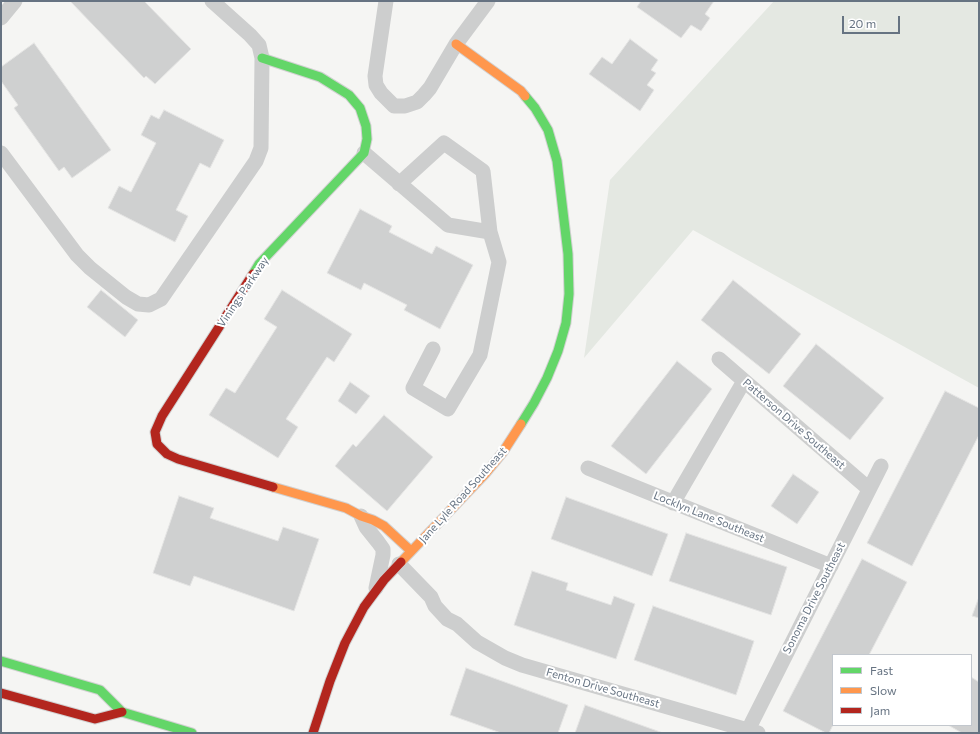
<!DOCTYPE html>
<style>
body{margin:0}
#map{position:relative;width:980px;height:734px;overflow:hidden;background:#f5f5f3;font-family:Commissioner,sans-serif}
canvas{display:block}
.frame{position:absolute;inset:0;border:2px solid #667382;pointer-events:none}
.legend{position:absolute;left:832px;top:654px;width:140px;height:72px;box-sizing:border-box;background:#fff;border:1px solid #c2c7cd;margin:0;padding:5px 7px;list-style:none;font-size:12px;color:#667382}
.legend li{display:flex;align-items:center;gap:8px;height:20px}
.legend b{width:20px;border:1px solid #c2c7cd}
.scale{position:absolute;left:842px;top:16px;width:58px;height:18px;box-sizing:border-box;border:2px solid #667382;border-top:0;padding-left:5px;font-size:12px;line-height:14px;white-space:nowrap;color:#667382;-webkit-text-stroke:3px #fff;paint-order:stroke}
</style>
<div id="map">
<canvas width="980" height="734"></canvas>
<div class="frame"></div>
<ul class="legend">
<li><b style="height:5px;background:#63d668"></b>Fast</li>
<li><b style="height:5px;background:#ff974d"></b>Slow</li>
<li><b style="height:5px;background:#b3261e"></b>Jam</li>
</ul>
<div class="scale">20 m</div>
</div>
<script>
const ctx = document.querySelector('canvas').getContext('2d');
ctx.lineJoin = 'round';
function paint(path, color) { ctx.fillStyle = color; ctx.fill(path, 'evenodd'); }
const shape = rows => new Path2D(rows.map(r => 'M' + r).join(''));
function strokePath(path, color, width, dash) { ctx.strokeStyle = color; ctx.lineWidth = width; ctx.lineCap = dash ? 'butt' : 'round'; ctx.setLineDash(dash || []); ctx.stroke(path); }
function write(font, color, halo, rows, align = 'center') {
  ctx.font = font + ' Commissioner,sans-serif'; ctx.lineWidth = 4; ctx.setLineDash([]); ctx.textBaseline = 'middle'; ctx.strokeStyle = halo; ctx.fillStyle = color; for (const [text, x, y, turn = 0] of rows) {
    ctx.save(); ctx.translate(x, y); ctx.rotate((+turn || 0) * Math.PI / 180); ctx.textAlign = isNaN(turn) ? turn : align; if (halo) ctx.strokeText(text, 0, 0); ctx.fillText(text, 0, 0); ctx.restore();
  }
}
paint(shape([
 [774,1,979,1,979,388,693,230,584,358,610,180]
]), '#e4e8e2');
const building = shape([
 [70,1,144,1,191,49,155,84,146,76,144,78,70,1],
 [641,1,714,1,705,14,710,18,701,31,691,25,681,38,637,7,641,1],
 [630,39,658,60,651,70,656,73,647,85,654,90,640,111,589,74,602,57,612,64,630,39],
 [34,43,111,150,72,178,64,167,59,171,14,108,18,105,1,81,1,67,34,43],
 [164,110,224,140,210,168,200,163,176,210,188,216,175,242,108,208,119,186,131,192,156,143,141,135,151,115,159,119,164,110],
 [360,209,392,226,389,232,432,254,436,246,473,265,440,329,404,310,407,305,364,283,361,290,327,273,360,209],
 [733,280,801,334,769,374,701,320,733,280],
 [101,290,138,320,125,337,87,307,101,290],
 [282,290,352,334,334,362,327,357,286,419,298,427,278,458,209,415,226,388,235,393,277,327,264,319,282,290],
 [816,344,884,398,850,440,783,386,816,344],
 [677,361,712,389,646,474,611,446,677,361],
 [350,382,370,396,356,414,338,401,350,382],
 [945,391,979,408,979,435,912,566,867,543,945,391],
 [384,415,433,457,387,511,335,466,353,444,356,447,384,415],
 [793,474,819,492,797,524,771,506,793,474],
 [179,496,214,508,210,518,278,541,283,527,319,539,294,611,194,576,190,586,153,573,179,496],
 [566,497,668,534,652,576,551,539,566,497],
 [686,533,787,567,771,615,669,581,686,533],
 [862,559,907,582,869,655,833,655,833,725,829,733,826,733,783,711,862,559],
 [532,571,568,583,566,590,611,605,614,596,635,604,616,659,514,625,532,571],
 [979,597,979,618,972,616,979,597],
 [653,606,754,641,736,695,634,660,653,606],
 [466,668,568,705,558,733,501,733,450,715,466,668],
 [971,677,979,682,979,733,962,733,948,725,971,725,971,677],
 [585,705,663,733,575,733,585,705]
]);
paint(building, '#cfd0d0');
strokePath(building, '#e4e4e3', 1);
const fast = shape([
 [253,274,259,264,364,153,367,139,366,126,360,108,349,95,320,77,262,58],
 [521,424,534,403,547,378,558,351,566,323,569,294,568,254,557,161,548,130,535,108,525,96],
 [1,661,100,690,122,712,192,733]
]);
const slow = shape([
 [456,44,521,91,525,96],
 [273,487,346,508,361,516,373,520,384,526,411,551],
 [401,562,485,474,503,452,521,424]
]);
const jam = shape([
 [253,274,162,416,155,432,157,444,167,454,178,459,273,487],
 [1,693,95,719,122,712],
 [313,733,330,681,345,643,364,607,384,580,401,562]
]);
strokePath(fast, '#d1d1d1', 11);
strokePath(slow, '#d1d1d1', 11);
strokePath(jam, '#d1d1d1', 11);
strokePath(shape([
 [386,1,375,76,376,85,381,93,394,106,405,106,417,102,424,95,430,88,456,44,488,1],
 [1,18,15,1],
 [1,153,77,255,90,268,126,297,138,304,149,305,161,299,256,161,261,148,262,58,259,45,250,35,212,1],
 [364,153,448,225,490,232],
 [399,184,444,143,483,171,490,232,499,262,480,355,448,409,413,388,433,349],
 [719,359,869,489],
 [588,468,831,566],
 [673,503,744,381],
 [361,516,366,527,378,542,383,549,383,555,376,588],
 [399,564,431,597,435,606,447,619,457,624,477,642,505,658,522,665,758,733],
 [748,730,881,466]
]), '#cdcece', 15);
strokePath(fast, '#63d668', 9);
strokePath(slow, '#ff974d', 9);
strokePath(jam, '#b3261e', 9);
write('11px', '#667382', '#fff', [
 ["Vinings Parkway",243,292,-56],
 ["Patterson Drive Southeast",794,424,41],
 ["Jane Lyle Road Southeast",463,495,-48],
 ["Locklyn Lane Southeast",709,517,22],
 ["Sonoma Drive Southeast",814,598,-63],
 ["Fenton Drive Southeast",603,688,16]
]);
</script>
